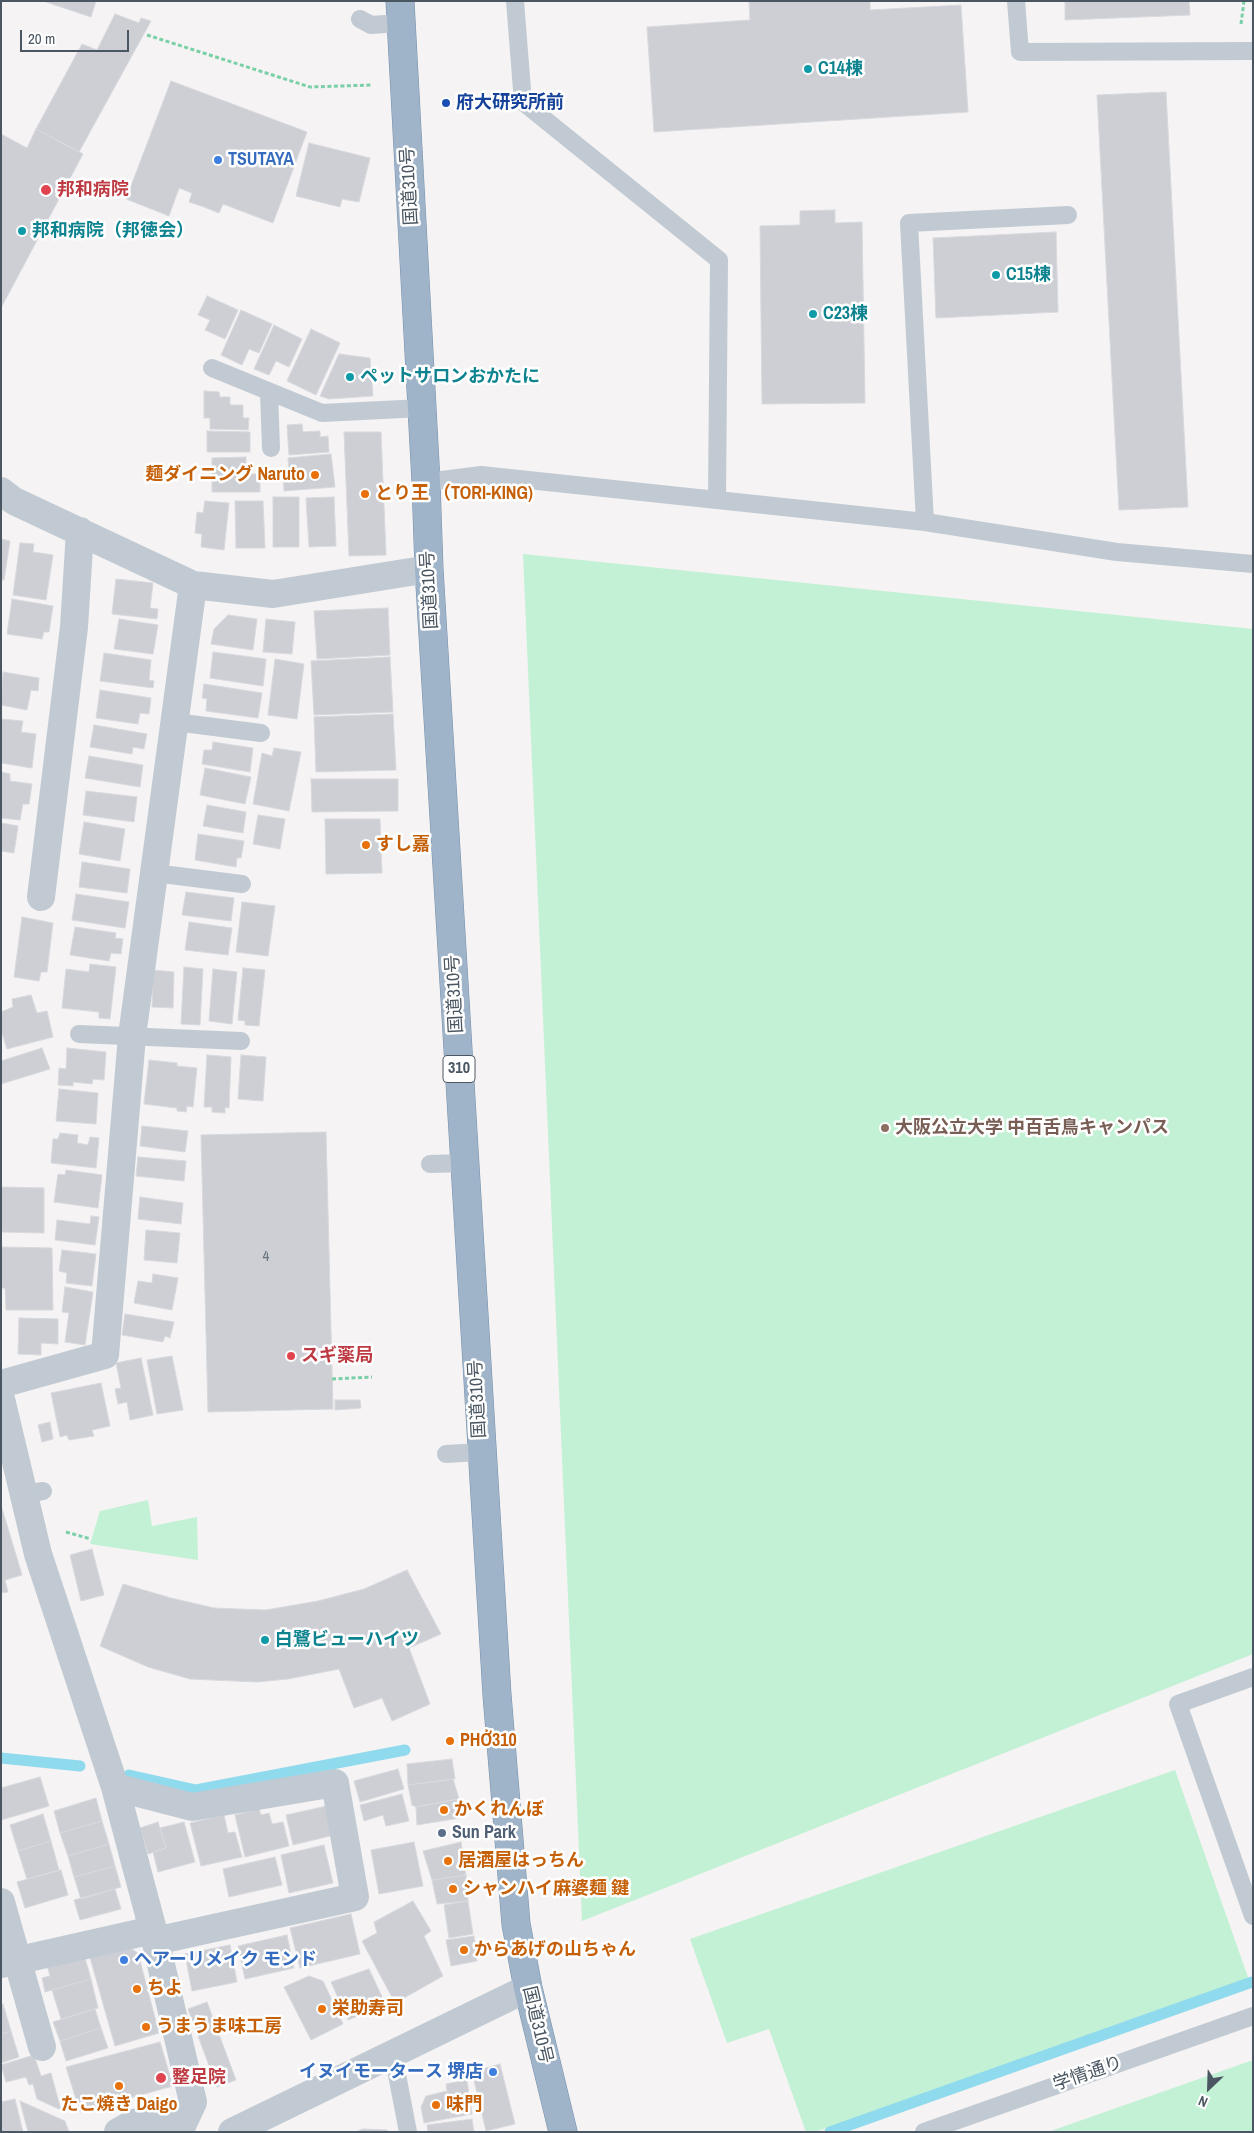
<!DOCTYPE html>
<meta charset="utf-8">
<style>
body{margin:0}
#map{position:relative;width:1254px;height:2133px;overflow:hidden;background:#f5f3f3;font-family:"Archivo Narrow",sans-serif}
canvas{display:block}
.frame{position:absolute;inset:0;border:2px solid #4a5661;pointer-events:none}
.north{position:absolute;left:1184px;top:2063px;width:50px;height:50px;-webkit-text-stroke:4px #fff;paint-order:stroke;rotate:204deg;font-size:14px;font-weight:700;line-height:20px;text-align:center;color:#4a5661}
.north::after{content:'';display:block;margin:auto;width:18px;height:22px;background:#4a5661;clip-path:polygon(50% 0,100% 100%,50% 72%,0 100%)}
.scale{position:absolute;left:20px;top:30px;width:109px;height:22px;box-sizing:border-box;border:2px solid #4a5661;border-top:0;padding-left:6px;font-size:15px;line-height:18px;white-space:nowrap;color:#4a5661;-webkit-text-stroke:4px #fff;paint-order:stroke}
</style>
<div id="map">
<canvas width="1254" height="2133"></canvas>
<div class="frame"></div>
<div class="north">N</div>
<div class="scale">20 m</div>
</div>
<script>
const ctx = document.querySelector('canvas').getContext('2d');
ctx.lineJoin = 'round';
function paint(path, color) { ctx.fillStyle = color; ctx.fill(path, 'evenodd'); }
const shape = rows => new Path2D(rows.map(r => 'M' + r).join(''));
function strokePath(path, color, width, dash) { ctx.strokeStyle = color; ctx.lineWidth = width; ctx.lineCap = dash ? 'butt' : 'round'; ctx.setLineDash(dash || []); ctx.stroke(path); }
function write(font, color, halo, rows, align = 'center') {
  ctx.font = font + ' "Archivo Narrow","Noto Sans JP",sans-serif'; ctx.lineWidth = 5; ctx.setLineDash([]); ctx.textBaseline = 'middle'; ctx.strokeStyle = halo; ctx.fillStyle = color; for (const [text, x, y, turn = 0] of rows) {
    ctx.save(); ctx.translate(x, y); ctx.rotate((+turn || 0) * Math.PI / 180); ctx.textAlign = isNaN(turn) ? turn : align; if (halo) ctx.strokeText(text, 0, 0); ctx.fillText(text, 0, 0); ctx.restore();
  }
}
paint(shape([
 [523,554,1253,629,1253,1654,582,1921],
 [148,1500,152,1526,197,1517,198,1560,90,1544,100,1511],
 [1175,1770,1249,1980,815,2132,806,2132,769,2029,727,2043,690,1939],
 [1253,2060,1253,2132,1048,2132]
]), '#c3f1d5');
strokePath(shape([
 [1,1758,80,1766],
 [129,1775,196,1790,405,1750],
 [830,2132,1252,1982]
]), '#90daee', 11);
const building = shape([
 [43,1,96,1,91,17,43,1],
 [749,1,870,1,870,10,961,5,968,112,654,132,647,27,750,20,749,1],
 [1065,1,1189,1,1190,15,1065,20,1065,1],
 [115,14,139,23,141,18,151,21,79,152,36,129,82,44,97,50,115,14],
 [171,81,307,132,273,223,223,204,219,213,204,207,189,202,192,193,179,188,169,216,126,199,171,81],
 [1166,92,1188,507,1119,510,1097,95,1166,92],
 [36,129,83,154,1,308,1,134,27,148,36,129],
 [309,143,370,158,359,202,342,199,340,207,296,196,309,143],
 [835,210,835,223,862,222,865,403,762,404,760,226,800,225,800,211,835,210],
 [1056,232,1058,312,936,318,933,238,1056,232],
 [207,296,238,310,225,339,205,330,210,320,198,315,207,296],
 [241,310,272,324,259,353,249,349,242,365,221,355,241,310],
 [274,325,302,339,289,367,276,361,269,375,254,369,274,325],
 [311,329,340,343,316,395,287,381,311,329],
 [339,354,370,358,373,396,329,399,320,396,339,354],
 [204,391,219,392,220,397,230,397,230,405,243,405,243,418,249,418,248,430,210,429,210,418,204,418,204,391],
 [302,424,303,432,320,431,320,437,328,436,329,452,289,455,287,425,302,424],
 [207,431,250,432,250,452,207,452,207,431],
 [344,432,381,432,386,555,349,556,344,432],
 [331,454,335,487,284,491,283,471,289,471,288,458,331,454],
 [246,457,246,474,260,474,260,492,212,492,212,458,246,457],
 [273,497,299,497,299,547,273,547,273,497],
 [334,497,336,546,309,547,306,498,334,497],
 [205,501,229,503,224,550,201,547,202,534,195,533,197,512,203,513,205,501],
 [235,501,263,501,265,548,236,548,235,501],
 [1,539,10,541,4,580,1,580,1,539],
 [20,543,34,544,33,552,53,555,46,600,13,595,20,543],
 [116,579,153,583,150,608,158,609,157,619,112,614,116,579],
 [12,599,53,606,49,632,44,632,42,639,7,634,12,599],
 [388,608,390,655,317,659,314,611,388,608],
 [228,615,257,619,253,650,211,644,214,629,228,615],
 [119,619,158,625,153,654,114,649,119,619],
 [266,619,295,622,292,654,263,652,266,619],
 [213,652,266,659,263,686,210,678,213,652],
 [104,653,151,660,149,680,154,681,153,688,100,681,104,653],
 [390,657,393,712,314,715,311,661,390,657],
 [275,659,304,664,297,719,268,715,275,659],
 [3,672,39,678,38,691,31,690,27,710,1,705,3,672],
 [204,684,262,693,258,718,206,711,207,699,202,698,204,684],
 [100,690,151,698,149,714,140,713,138,724,96,718,100,690],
 [393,714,396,770,316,772,314,717,393,714],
 [1,719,23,721,21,732,36,734,32,768,1,763,1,719],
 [94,725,147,734,144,749,133,747,132,754,90,747,94,725],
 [213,742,253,748,250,772,202,764,204,750,212,750,213,742],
 [274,748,301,752,289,811,253,804,262,753,272,756,274,748],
 [89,756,143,765,140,787,85,778,89,756],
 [205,768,251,777,245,804,200,795,205,768],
 [1,772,10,774,10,781,32,784,29,804,23,804,20,820,1,818,1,772],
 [311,779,398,779,398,811,312,812,311,779],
 [86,791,137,797,134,822,83,815,86,791],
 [207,805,246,812,243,833,203,826,207,805],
 [258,815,285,819,280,849,253,844,258,815],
 [325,819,380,819,382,873,326,874,325,819],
 [84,822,125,829,120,861,79,854,84,822],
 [1,823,18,826,14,853,1,851,1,823],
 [198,834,244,841,241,858,237,858,236,867,195,860,198,834],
 [82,862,130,869,127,893,79,887,82,862],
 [186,892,234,898,231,921,182,915,186,892],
 [76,894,129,902,125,928,72,920,76,894],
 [242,902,275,906,268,956,236,952,242,902],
 [22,917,53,923,47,972,41,972,39,981,14,977,22,917],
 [189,922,232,928,228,955,185,950,189,922],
 [75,927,116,933,115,938,123,939,121,954,111,953,109,961,70,955,75,927],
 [90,964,116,967,110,1019,99,1018,99,1012,62,1008,66,969,89,972,90,964],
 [184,967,203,969,200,1025,181,1024,184,967],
 [243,968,265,970,259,1026,245,1025,245,1021,238,1020,243,968],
 [213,969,237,972,232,1024,209,1021,213,969],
 [153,970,174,972,173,1008,152,1007,153,970],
 [31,995,37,1013,47,1011,53,1037,7,1049,1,1030,1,1012,13,1007,12,999,31,995],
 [42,1048,50,1069,1,1084,1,1061,42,1048],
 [67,1048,106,1052,104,1080,93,1079,92,1084,73,1082,73,1086,58,1085,59,1068,66,1069,67,1048],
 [207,1055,231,1057,229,1108,225,1107,225,1113,212,1112,212,1107,204,1107,207,1055],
 [241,1055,266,1057,263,1101,238,1099,241,1055],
 [149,1060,177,1063,177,1066,197,1068,193,1107,187,1106,186,1112,177,1111,177,1108,144,1104,149,1060],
 [59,1089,98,1093,96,1124,56,1121,59,1089],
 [142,1126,188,1131,185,1152,140,1146,142,1126],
 [326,1132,333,1409,208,1412,201,1135,326,1132],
 [60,1133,78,1135,77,1143,88,1145,90,1137,99,1138,96,1168,51,1163,53,1139,58,1139,60,1133],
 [138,1157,186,1161,184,1181,136,1176,138,1157],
 [66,1170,102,1175,98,1208,54,1202,58,1174,65,1175,66,1170],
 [1,1187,44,1188,44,1233,1,1232,1,1187],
 [140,1197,183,1203,181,1224,138,1219,140,1197],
 [91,1216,99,1217,95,1245,55,1240,57,1220,90,1224,91,1216],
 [146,1230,180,1233,177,1263,144,1260,146,1230],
 [1,1247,52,1248,53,1310,6,1310,5,1288,1,1288,1,1247],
 [62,1250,96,1254,92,1286,66,1283,67,1273,59,1271,62,1250],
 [153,1274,178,1278,172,1310,134,1303,138,1281,152,1283,153,1274],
 [65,1287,93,1292,85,1345,65,1342,69,1313,62,1312,65,1287],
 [125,1314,174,1322,170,1338,165,1336,163,1342,122,1335,125,1314],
 [19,1318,58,1319,58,1344,41,1343,41,1355,18,1354,19,1318],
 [172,1356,183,1410,157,1414,147,1360,172,1356],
 [141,1358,153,1415,130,1420,127,1402,118,1404,115,1389,121,1388,116,1363,141,1358],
 [101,1383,110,1426,92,1430,94,1436,69,1440,67,1435,60,1437,51,1393,101,1383],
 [335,1400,360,1400,361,1408,335,1410,335,1400],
 [50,1422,53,1439,42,1442,38,1425,50,1422],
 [1,1505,22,1575,5,1580,8,1592,1,1593,1,1505],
 [92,1549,104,1595,81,1601,70,1555,92,1549],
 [407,1570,441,1634,409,1648,430,1704,392,1721,382,1698,354,1708,339,1669,288,1679,257,1682,190,1679,148,1667,100,1646,123,1584,171,1598,214,1608,266,1610,318,1601,364,1589,407,1570],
 [452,1759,455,1779,408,1785,407,1764,452,1759],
 [398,1769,404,1789,360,1802,354,1781,398,1769],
 [40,1777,49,1806,1,1820,1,1788,40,1777],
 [453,1779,459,1799,416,1807,412,1805,408,1785,453,1779],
 [402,1794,409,1821,386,1826,383,1815,364,1821,360,1805,402,1794],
 [96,1798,102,1821,60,1833,54,1811,96,1798],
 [457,1799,460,1818,417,1825,416,1807,457,1799],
 [327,1806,334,1835,293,1845,286,1815,327,1806],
 [259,1809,261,1815,269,1813,272,1824,283,1822,289,1846,245,1857,235,1815,259,1809],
 [43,1814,51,1841,18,1851,10,1825,43,1814],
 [224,1815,228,1833,235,1832,242,1857,201,1866,190,1823,224,1815],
 [102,1821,109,1844,68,1856,60,1833,102,1821],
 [158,1822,166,1848,148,1854,140,1828,158,1822],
 [184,1822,195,1862,158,1872,153,1852,166,1848,160,1828,184,1822],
 [51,1841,59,1870,27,1879,18,1851,51,1841],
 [414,1842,423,1886,379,1894,371,1850,414,1842],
 [461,1842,466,1875,432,1880,423,1851,461,1842],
 [109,1844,115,1866,74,1877,68,1856,109,1844],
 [324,1845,333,1883,289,1893,281,1855,324,1845],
 [275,1857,282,1885,229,1897,223,1869,275,1857],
 [115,1866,121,1887,81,1899,74,1877,115,1866],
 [61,1870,68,1895,25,1908,17,1882,61,1870],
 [466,1875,468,1901,437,1904,432,1880,466,1875],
 [115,1889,121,1909,80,1920,74,1900,115,1889],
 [413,1901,431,1931,424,1936,443,1976,395,2003,362,1941,377,1933,374,1922,413,1901],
 [468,1901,473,1934,449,1938,444,1905,468,1901],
 [351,1914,360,1954,300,1968,290,1928,351,1914],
 [287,1935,294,1968,245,1979,238,1946,287,1935],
 [474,1936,477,1961,451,1966,446,1940,474,1936],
 [230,1945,237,1982,192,1991,185,1954,230,1945],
 [127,1946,138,1953,159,2033,115,2046,89,1954,127,1946],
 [83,1951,91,1979,45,1992,42,1978,50,1976,46,1962,83,1951],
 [369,1969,386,2005,348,2020,331,1982,369,1969],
 [309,1976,323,1981,343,2024,311,2040,284,1987,309,1976],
 [91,1979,98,2008,61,2019,52,1990,91,1979],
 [207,2002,236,2080,217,2087,188,2009,207,2002],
 [3,2004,11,2031,1,2034,1,2005,3,2004],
 [95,2009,101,2028,60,2041,53,2022,95,2009],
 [101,2028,108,2048,66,2061,60,2041,101,2028],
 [11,2031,19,2057,1,2063,1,2034,11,2031],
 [160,2042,173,2086,80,2112,66,2067,160,2042],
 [34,2055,41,2076,51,2073,61,2110,37,2099,33,2084,29,2085,26,2077,6,2082,1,2065,34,2055],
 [500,2064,515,2124,486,2131,472,2072,500,2064],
 [467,2080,472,2114,451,2118,446,2084,467,2080],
 [447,2091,451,2118,424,2123,421,2107,426,2096,447,2091],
 [15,2099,23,2132,1,2132,1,2102,15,2099],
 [20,2101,65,2121,69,2132,28,2132,20,2101],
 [472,2119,474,2132,428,2132,427,2125,472,2119],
 [363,2129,387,2130,388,2132,355,2132,363,2129]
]);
paint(building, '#cdcfd5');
strokePath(building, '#d7d9de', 1);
const trunk = shape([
 [400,1,426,482,429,569,497,1695,516,1924,528,1988,563,2132]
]);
strokePath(trunk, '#7690ad', 29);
strokePath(shape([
 [1241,24,1244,1],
 [147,35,310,87,372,85],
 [332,1379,372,1377],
 [66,1532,91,1539]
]), '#7ad0a6', 3, [4, 2.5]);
strokePath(shape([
 [515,1,523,102,719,260,717,500],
 [1016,1,1020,52,1253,51],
 [360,19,371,25,400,23],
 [212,368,322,413,422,408],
 [269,392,271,448],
 [426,482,481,475,925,522,1117,552,1253,564],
 [925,522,909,223,1068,215],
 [175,722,261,733],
 [154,873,242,884],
 [79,1034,241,1041],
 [430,1164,465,1163],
 [446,1454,481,1452],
 [24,1494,43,1491],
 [1253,1677,1178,1704,1253,1916],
 [393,2054,408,2132],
 [924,2132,1253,2016]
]), '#c1cad2', 18);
strokePath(shape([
 [1,491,14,501,193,585],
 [41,897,74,627,80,531],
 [1,1384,105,1355,132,1036,193,585,273,594,429,569],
 [1,1399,38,1554,115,1787,153,1930,193,2102,180,2130],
 [115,1787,192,1807,335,1783,355,1897,155,1941],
 [1,1902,42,2047],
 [1,1964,153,1930],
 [118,2132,134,2123,149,2121,165,2123,181,2132]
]), '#c1cad2', 28);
strokePath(shape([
 [232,2132,528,1988]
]), '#c1cad2', 28);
strokePath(trunk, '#9fb4c9', 28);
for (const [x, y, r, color] of [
 [808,69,5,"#0f9aa8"],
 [446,103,5,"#1a4fb4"],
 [218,160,5,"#3f7fe0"],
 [46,190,6,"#e0444e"],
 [22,231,5,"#0f9aa8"],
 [996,275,5,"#0f9aa8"],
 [813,314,5,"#0f9aa8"],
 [350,377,5,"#0f9aa8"],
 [315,475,5,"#e8710a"],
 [365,494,5,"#e8710a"],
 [366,845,5,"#e8710a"],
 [885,1128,5,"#8d6e63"],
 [291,1356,5,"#e0444e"],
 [265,1640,5,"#0f9aa8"],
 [450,1741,5,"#e8710a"],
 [444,1810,5,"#e8710a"],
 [442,1833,5,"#5c6f8a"],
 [448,1861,5,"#e8710a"],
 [453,1889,5,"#e8710a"],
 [464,1950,5,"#e8710a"],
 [124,1960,5,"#3f7fe0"],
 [137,1989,5,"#e8710a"],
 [322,2009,5,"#e8710a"],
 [146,2027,5,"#e8710a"],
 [493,2072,5,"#3f7fe0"],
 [161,2078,6,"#e0444e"],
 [119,2086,5,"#e8710a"],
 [436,2105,5,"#e8710a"]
]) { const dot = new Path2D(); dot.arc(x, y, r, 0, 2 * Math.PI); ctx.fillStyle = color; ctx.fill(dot); strokePath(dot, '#fff', 2); }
write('15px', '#6b747e', null, [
 ["4",266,1257]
]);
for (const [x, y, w] of [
 [459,1069,32]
]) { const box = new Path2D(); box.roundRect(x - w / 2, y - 13.5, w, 27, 4); ctx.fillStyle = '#fff'; ctx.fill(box); strokePath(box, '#4a5661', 1); }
write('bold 16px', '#4a5661', null, [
 ["310",459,1069]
]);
write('bold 18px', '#0d838f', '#fff', [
 ["C14棟",818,69],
 ["邦和病院（邦徳会）",32,231],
 ["C15棟",1006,275],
 ["C23棟",823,314],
 ["ペットサロンおかたに",360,377],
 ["白鷺ビューハイツ",275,1640]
], 'left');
write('bold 18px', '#164399', '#fff', [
 ["府大研究所前",456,103]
], 'left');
write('bold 18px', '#366cbe', '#fff', [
 ["TSUTAYA",228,160],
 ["ヘアーリメイク モンド",134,1960],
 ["イヌイモータース 堺店",483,2072,"right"]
], 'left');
write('18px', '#4a5661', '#fff', [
 ["国道310号",410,186,-93],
 ["国道310号",430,590,-93],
 ["国道310号",455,994,-93],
 ["国道310号",478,1399,-93],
 ["国道310号",537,2025,77],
 ["学情通り",1088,2074,-19]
]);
write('bold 18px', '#be3a42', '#fff', [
 ["邦和病院",57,190],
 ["スギ薬局",301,1356],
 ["整足院",172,2078]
], 'left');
write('bold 18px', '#c56008', '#fff', [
 ["麺ダイニング Naruto",305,475,"right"],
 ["とり王 （TORI-KING)",375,494],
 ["すし嘉",376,845],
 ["PHỞ310",460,1741],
 ["かくれんぼ",454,1810],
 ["居酒屋はっちん",458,1861],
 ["シャンハイ麻婆麺 鍵",463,1889],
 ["からあげの山ちゃん",474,1950],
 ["ちよ",147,1989],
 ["栄助寿司",332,2009],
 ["うまうま味工房",156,2027],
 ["たこ焼き Daigo",119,2105,"center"],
 ["味門",446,2105]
], 'left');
write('bold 18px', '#785e54', '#fff', [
 ["大阪公立大学 中百舌鳥キャンパス",895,1128]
], 'left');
write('bold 18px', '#4e5e75', '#fff', [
 ["Sun Park",452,1833]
], 'left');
</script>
